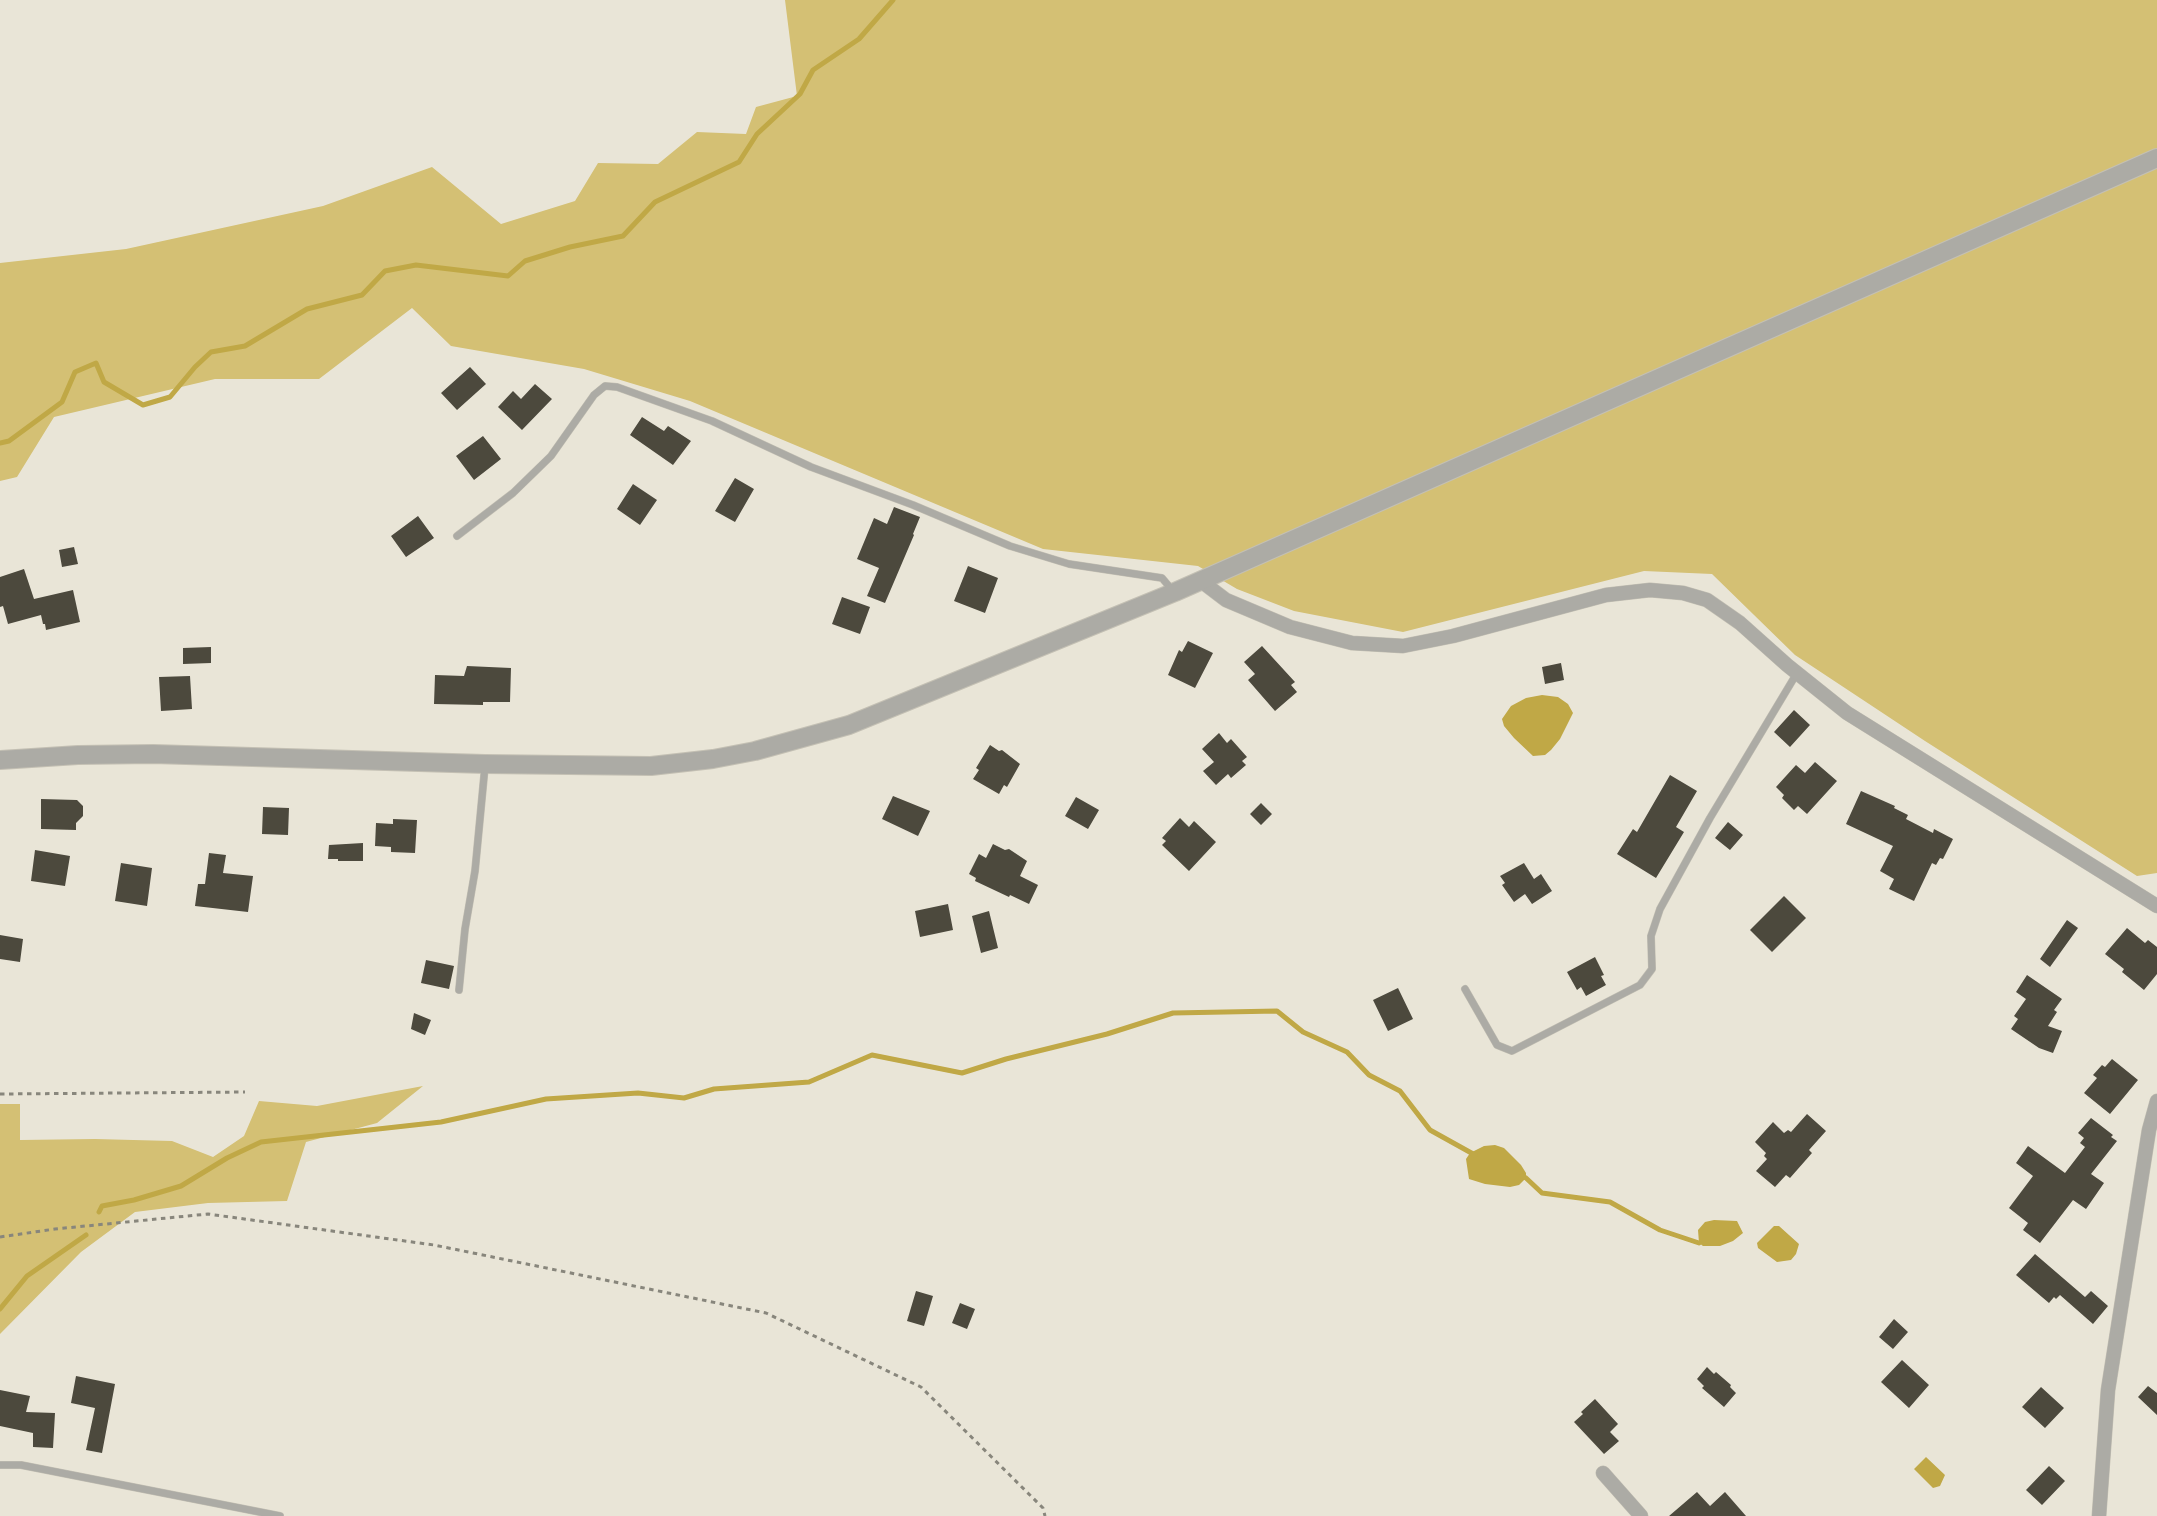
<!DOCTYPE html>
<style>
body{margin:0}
canvas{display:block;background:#e9e5d7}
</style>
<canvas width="2157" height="1516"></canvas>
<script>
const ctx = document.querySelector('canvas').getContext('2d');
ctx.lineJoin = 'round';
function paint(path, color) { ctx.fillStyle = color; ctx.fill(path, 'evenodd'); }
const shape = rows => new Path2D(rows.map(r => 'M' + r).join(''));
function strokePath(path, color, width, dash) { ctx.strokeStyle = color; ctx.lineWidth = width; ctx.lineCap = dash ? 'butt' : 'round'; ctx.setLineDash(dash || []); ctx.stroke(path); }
paint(shape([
 [785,0,2157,0,2157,873,2137,876,1925,741,1795,655,1712,574,1644,571,1403,632,1294,611,1237,589,1198,566,1043,549,690,401,584,369,451,346,412,308,319,379,215,379,54,417,17,477,0,481,0,263,126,249,323,206,432,167,501,224,575,201,598,163,658,164,697,132,746,134,756,107,797,96],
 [423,1086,377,1123,306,1142,287,1201,208,1203,135,1212,81,1252,0,1334,0,1104,20,1104,20,1140,95,1139,172,1141,213,1157,244,1136,259,1101,317,1106]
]), '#d4c074');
paint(shape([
 [1542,695,1558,697,1568,704,1573,713,1560,739,1551,750,1545,755,1533,756,1514,738,1504,726,1502,719,1511,706,1526,698],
 [1495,1145,1504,1148,1521,1165,1526,1173,1526,1178,1519,1185,1510,1187,1485,1184,1469,1179,1466,1159,1470,1153,1484,1146],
 [1714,1220,1737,1221,1743,1233,1733,1241,1720,1246,1703,1246,1699,1243,1698,1230,1705,1222],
 [1774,1226,1779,1226,1799,1244,1796,1254,1791,1260,1777,1262,1758,1248,1757,1243],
 [1926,1457,1945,1475,1940,1486,1933,1488,1914,1469]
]), '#c0a846');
strokePath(shape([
 [0,443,9,441,62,402,75,372,96,363,104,382,143,405,170,397,195,367,211,352,245,346,307,309,362,295,385,271,416,265,508,276,525,261,570,247,623,236,655,202,739,162,757,134,800,94,813,70,859,39,893,0],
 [1522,1176,1526,1178,1542,1193,1610,1202,1660,1230,1699,1243],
 [99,1212,102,1206,134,1200,181,1186,227,1158,261,1142,441,1122,546,1099,638,1093,684,1098,714,1089,809,1082,872,1055,962,1073,1006,1059,1107,1034,1173,1013,1277,1011,1303,1032,1347,1052,1369,1075,1400,1091,1430,1130,1475,1155],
 [0,1309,27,1276,86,1235]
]), '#c0a846', 5);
paint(shape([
 [470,367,486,384,457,410,441,393],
 [535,384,552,399,522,430,498,407,513,391,521,399],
 [642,417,664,431,668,426,691,441,673,465,630,435],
 [483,436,501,459,474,480,456,456],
 [735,478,754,489,735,522,715,511],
 [633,484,657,500,640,525,617,509],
 [894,507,920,517,913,534,914,535,885,603,867,596,879,568,857,559,874,518,887,524],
 [418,516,434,538,406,557,391,536],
 [74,547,78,564,62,567,59,550],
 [968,566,998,578,985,613,954,601],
 [24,569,34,599,73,590,80,622,46,630,45,624,43,624,41,615,8,624,3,606,0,607,0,577],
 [842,597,870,607,860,634,832,624],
 [1188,641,1213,653,1195,688,1168,675,1179,650,1182,652],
 [1262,646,1295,682,1291,685,1297,692,1275,711,1248,680,1255,674,1244,662],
 [211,647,211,663,183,664,183,648],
 [1561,663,1564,680,1545,684,1542,667],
 [467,666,511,668,510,702,483,702,483,705,434,704,435,675,464,676],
 [190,676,192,709,161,711,159,677],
 [1794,710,1810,725,1790,747,1774,732],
 [1219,733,1227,743,1231,739,1247,757,1242,761,1246,765,1231,778,1228,774,1216,785,1203,771,1214,762,1202,749],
 [990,745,999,751,1002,750,1020,764,1007,787,1004,785,999,794,973,779,979,770,976,768],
 [1815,762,1837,781,1807,814,1798,806,1794,810,1782,798,1784,795,1776,787,1796,765,1805,773],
 [1670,775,1697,791,1676,827,1684,832,1656,878,1617,854,1633,829,1637,832],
 [1861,791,1895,806,1894,808,1908,815,1906,819,1933,833,1934,829,1953,839,1943,859,1940,858,1936,865,1932,863,1914,901,1889,889,1894,879,1880,871,1893,846,1846,824],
 [893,796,930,811,918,836,882,819],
 [1076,797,1099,810,1088,829,1065,816],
 [41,799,77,800,83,806,83,816,76,823,76,830,41,829],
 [1261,803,1272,814,1261,825,1250,814],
 [263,807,289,808,288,835,262,834],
 [1180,818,1189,827,1194,821,1216,842,1189,871,1162,845,1166,841,1162,838],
 [393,819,417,820,415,853,391,852,391,847,375,846,376,823,393,824],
 [1728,822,1743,835,1730,850,1715,838],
 [363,843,363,861,338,861,338,859,328,859,329,845],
 [993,844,1005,850,1009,849,1027,861,1020,876,1038,885,1029,904,1010,895,1009,897,975,881,976,878,969,874,979,854,986,858],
 [35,850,70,856,65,886,31,881],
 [209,853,226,855,223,873,253,876,248,912,195,906,198,884,205,884],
 [121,863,152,868,147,906,115,901],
 [1524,863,1534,879,1541,874,1552,891,1532,904,1525,894,1514,902,1502,885,1505,883,1500,876],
 [1784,896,1806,918,1772,952,1750,930],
 [948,904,953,930,920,937,915,911],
 [989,911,998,948,981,953,972,916],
 [2067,920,2078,928,2050,967,2040,959],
 [2127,928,2145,943,2148,940,2157,947,2157,974,2144,990,2122,972,2124,969,2105,954],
 [0,935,23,939,20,962,0,959],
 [1595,957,1604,975,1601,976,1606,985,1586,996,1581,987,1577,990,1567,972],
 [426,960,454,966,449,989,421,983],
 [2027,975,2062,999,2054,1010,2057,1012,2048,1026,2062,1031,2053,1053,2039,1048,2011,1029,2018,1019,2014,1016,2026,999,2016,992],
 [1398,988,1413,1019,1388,1031,1373,1000],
 [414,1013,431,1020,425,1035,411,1029],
 [2112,1059,2138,1080,2110,1114,2084,1093,2097,1078,2093,1075,2102,1065,2105,1067],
 [1807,1114,1826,1131,1809,1150,1812,1153,1790,1178,1786,1175,1775,1187,1756,1171,1767,1159,1764,1156,1766,1153,1755,1142,1773,1122,1784,1133,1788,1130,1791,1132],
 [2091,1118,2113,1135,2111,1137,2117,1141,2091,1174,2104,1183,2086,1209,2073,1200,2040,1243,2023,1230,2028,1223,2009,1208,2033,1176,2016,1163,2028,1146,2065,1173,2085,1147,2080,1143,2084,1138,2078,1133],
 [2035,1254,2085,1297,2091,1291,2108,1306,2093,1324,2060,1295,2056,1299,2054,1297,2049,1303,2016,1275],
 [916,1291,933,1296,924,1326,907,1321],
 [960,1303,975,1309,967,1329,952,1323],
 [1894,1319,1908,1332,1893,1349,1879,1337],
 [1902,1360,1929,1385,1909,1408,1881,1382],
 [1707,1367,1714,1374,1716,1372,1731,1385,1730,1387,1736,1393,1724,1407,1702,1388,1704,1386,1697,1379],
 [76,1376,115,1384,102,1453,86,1450,95,1408,71,1403],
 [2148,1386,2157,1393,2157,1415,2138,1397],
 [2041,1387,2064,1408,2045,1428,2022,1407],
 [0,1390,30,1396,26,1412,55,1413,53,1448,33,1447,33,1433,0,1426],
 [1595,1399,1618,1424,1610,1432,1619,1441,1604,1454,1574,1422,1583,1414,1581,1412],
 [2049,1466,2065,1481,2042,1505,2026,1490],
 [1697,1492,1710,1506,1725,1492,1746,1516,1669,1516]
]), '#4c493d');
const service = shape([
 [457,536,513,493,551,456,594,395,605,386,617,387,712,421,811,467,913,505,1010,546,1069,564,1162,578,1173,591],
 [1465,989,1497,1045,1512,1051,1640,985,1652,969,1651,936,1660,909,1710,818,1797,673],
 [459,990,465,929,475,871,485,766],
 [0,1465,21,1465,280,1516]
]);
const minor = shape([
 [1201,581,1226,600,1290,627,1352,643,1403,646,1453,636,1606,595,1650,590,1683,593,1707,600,1740,623,1787,665,1847,713,2157,906],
 [1603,1473,1641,1516],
 [2099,1516,2108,1390,2149,1130,2157,1101]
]);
const tertiary = shape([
 [0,760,78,755,153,754,485,764,651,766,713,759,755,751,849,725,1175,592,2157,158]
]);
strokePath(service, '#c4c0b4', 8);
strokePath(minor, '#c4c0b4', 15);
strokePath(tertiary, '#c4c0b4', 20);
strokePath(shape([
 [0,1094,245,1092],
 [0,1237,55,1229,208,1214,434,1245,766,1313,921,1387,1043,1508,1045,1516]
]), '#88867c', 3, [4.5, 4.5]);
strokePath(service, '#acaba5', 7);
strokePath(minor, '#acaba5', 14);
strokePath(tertiary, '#acaba5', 18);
</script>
